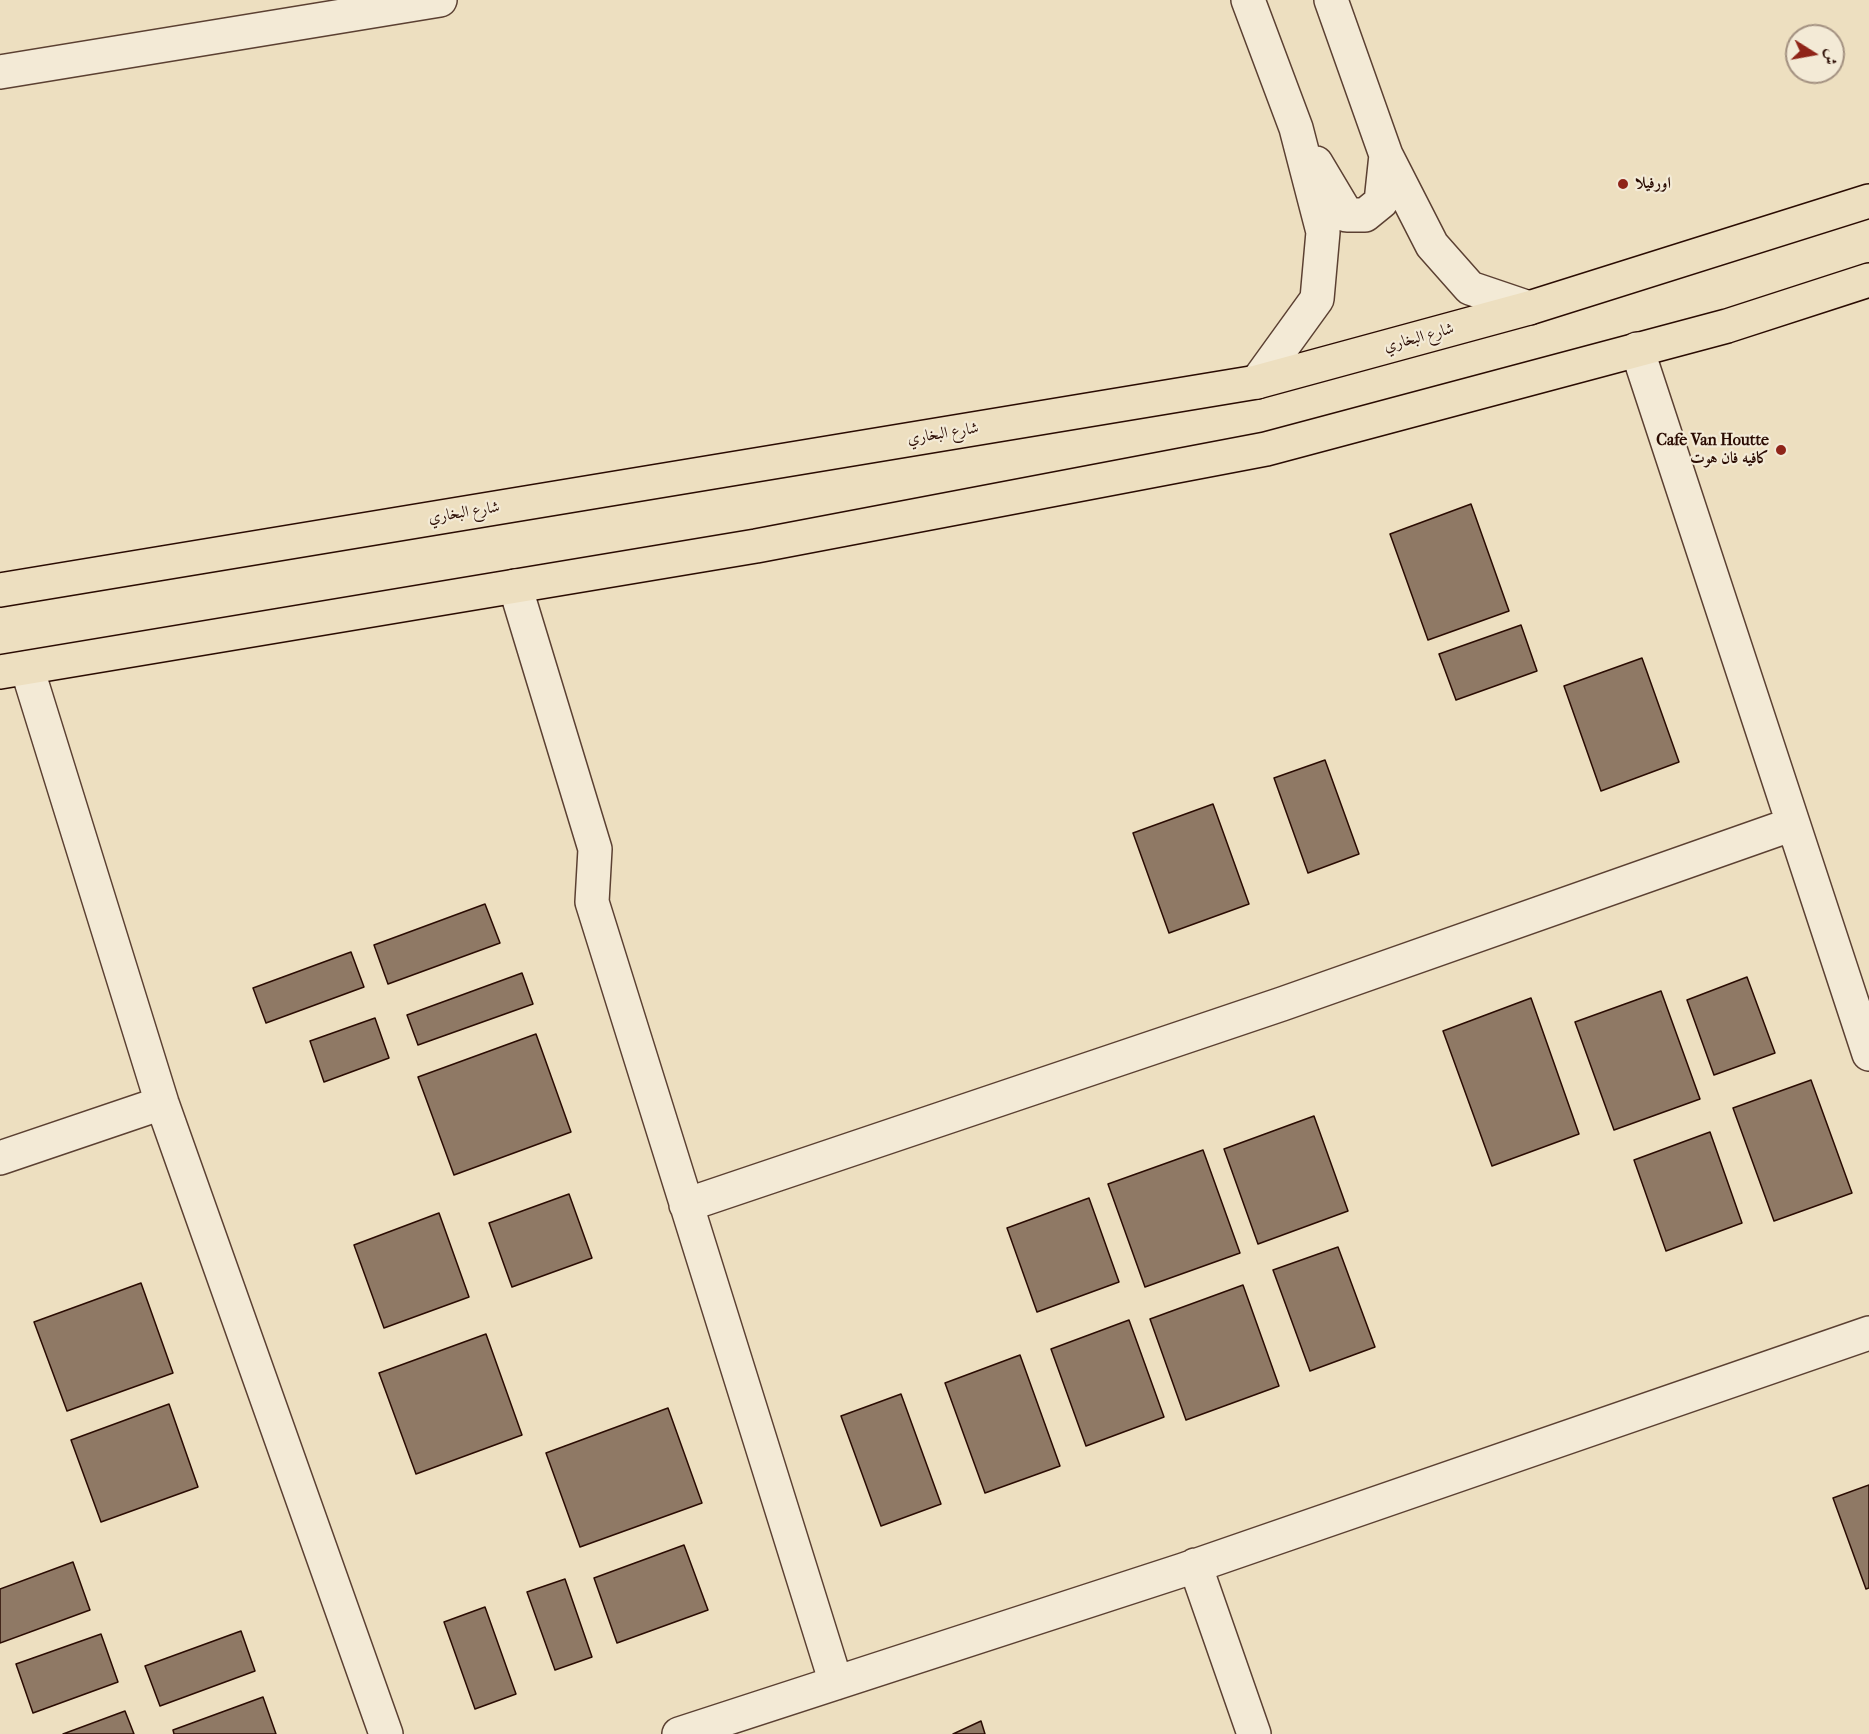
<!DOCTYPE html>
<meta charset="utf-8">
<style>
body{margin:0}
#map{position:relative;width:1869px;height:1734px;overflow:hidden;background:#eddfc0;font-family:"IM FELL French Canon",Amiri,serif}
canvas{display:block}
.north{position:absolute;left:1785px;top:24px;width:60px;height:60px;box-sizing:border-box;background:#f3ead6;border:2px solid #a39181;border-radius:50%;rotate:101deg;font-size:16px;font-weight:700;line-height:24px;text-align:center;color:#2a0b02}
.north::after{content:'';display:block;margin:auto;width:21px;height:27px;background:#8f2418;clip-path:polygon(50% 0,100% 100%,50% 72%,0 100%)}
</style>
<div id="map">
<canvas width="1869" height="1734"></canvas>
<div class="north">ش</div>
</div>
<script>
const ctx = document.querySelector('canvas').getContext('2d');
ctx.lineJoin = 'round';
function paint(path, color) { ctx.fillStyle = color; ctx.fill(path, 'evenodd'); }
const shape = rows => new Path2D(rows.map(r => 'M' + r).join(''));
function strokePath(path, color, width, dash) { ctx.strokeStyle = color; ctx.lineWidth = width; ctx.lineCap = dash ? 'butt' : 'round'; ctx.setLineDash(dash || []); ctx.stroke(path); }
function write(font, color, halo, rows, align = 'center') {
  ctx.font = font + ' "IM FELL French Canon",Amiri,serif'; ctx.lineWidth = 4.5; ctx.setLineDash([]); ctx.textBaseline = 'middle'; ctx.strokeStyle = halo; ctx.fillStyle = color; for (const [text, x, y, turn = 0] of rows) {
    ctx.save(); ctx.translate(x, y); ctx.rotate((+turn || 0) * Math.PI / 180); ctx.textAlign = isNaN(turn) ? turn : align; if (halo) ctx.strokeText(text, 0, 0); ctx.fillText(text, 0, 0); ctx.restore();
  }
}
const building = shape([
 [1471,504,1509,611,1428,640,1390,534,1471,504],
 [1521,625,1537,671,1456,700,1439,654,1521,625],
 [1642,658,1679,762,1601,791,1564,686,1642,658],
 [1325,760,1359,854,1308,873,1274,778,1325,760],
 [1213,804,1249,904,1169,933,1133,833,1213,804],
 [485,904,500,943,388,984,374,945,485,904],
 [351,952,364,987,266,1023,253,988,351,952],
 [522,973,533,1004,418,1045,407,1015,522,973],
 [1747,977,1775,1053,1714,1075,1687,1000,1747,977],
 [1661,991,1700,1099,1614,1130,1575,1022,1661,991],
 [1531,998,1579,1134,1492,1166,1443,1031,1531,998],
 [375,1018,389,1058,324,1082,310,1041,375,1018],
 [536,1034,571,1132,454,1175,418,1077,536,1034],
 [1811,1080,1852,1193,1774,1221,1733,1108,1811,1080],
 [1314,1116,1348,1211,1258,1244,1224,1149,1314,1116],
 [1710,1132,1742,1223,1666,1251,1634,1160,1710,1132],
 [1203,1150,1240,1253,1145,1287,1108,1184,1203,1150],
 [569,1194,592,1258,512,1287,489,1223,569,1194],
 [1089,1198,1119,1282,1037,1312,1007,1228,1089,1198],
 [439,1213,469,1297,384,1328,354,1245,439,1213],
 [1338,1247,1375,1347,1310,1371,1273,1270,1338,1247],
 [141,1283,173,1373,67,1411,34,1322,141,1283],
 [1243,1285,1279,1386,1186,1420,1150,1319,1243,1285],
 [1129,1320,1164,1417,1086,1446,1051,1349,1129,1320],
 [486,1334,522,1435,416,1474,379,1373,486,1334],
 [1020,1355,1060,1466,985,1493,945,1383,1020,1355],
 [901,1394,941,1504,881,1526,841,1416,901,1394],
 [169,1404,198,1487,101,1522,71,1440,169,1404],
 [668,1408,702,1503,580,1547,546,1453,668,1408],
 [1869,1485,1869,1588,1866,1589,1833,1498,1869,1485],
 [684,1545,708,1610,617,1643,594,1578,684,1545],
 [73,1562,90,1610,0,1643,0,1589,73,1562],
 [565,1579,592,1657,555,1670,527,1592,565,1579],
 [485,1607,516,1694,475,1709,444,1622,485,1607],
 [241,1631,255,1671,160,1706,145,1666,241,1631],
 [101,1634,118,1682,33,1713,16,1664,101,1634],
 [263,1697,276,1734,174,1734,173,1730,263,1697],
 [125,1711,134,1734,63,1734,125,1711],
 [981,1721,985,1734,953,1734,981,1721]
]);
paint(building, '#8f7965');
strokePath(building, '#2a0b02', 1.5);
const minor = shape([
 [1248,0,1296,128,1323,232,1317,299,1257,382],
 [1331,0,1386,155,1432,245,1470,288,1529,308],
 [0,72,440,0],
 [1316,163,1347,215,1365,215,1381,202,1386,155],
 [1637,349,1869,1054],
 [515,586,595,849,592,902,836,1683],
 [27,668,162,1103,386,1734],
 [0,1158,162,1103],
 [686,1205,1282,1004,1793,824],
 [1195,1565,1254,1734],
 [679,1734,1183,1570,1869,1333]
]);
const major = shape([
 [0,590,1257,382,1529,308,1869,201],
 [0,672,756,546,1266,449,1727,326,1869,280]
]);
strokePath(minor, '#5b4032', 36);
strokePath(major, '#2a0b02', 36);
strokePath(minor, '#f3ead6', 33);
strokePath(major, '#eddfc0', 33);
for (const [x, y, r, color] of [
 [1623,184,6,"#8f2418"],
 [1781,450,6,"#8f2418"]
]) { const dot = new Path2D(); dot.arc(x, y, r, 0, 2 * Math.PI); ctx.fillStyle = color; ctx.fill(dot); strokePath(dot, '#f3ead6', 2); }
write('bold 16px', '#2a0b02', '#f3ead6', [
 ["اورفيلا",1635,184],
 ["Cafe Van Houtte",1769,441,"right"],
 ["كافيه فان هوت",1769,459,"right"]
], 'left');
write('16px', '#2a0b02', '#f3ead6', [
 ["شارع البخاري",1419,338,-15],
 ["شارع البخاري",943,434,-9],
 ["شارع البخاري",464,513,-9]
]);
</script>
